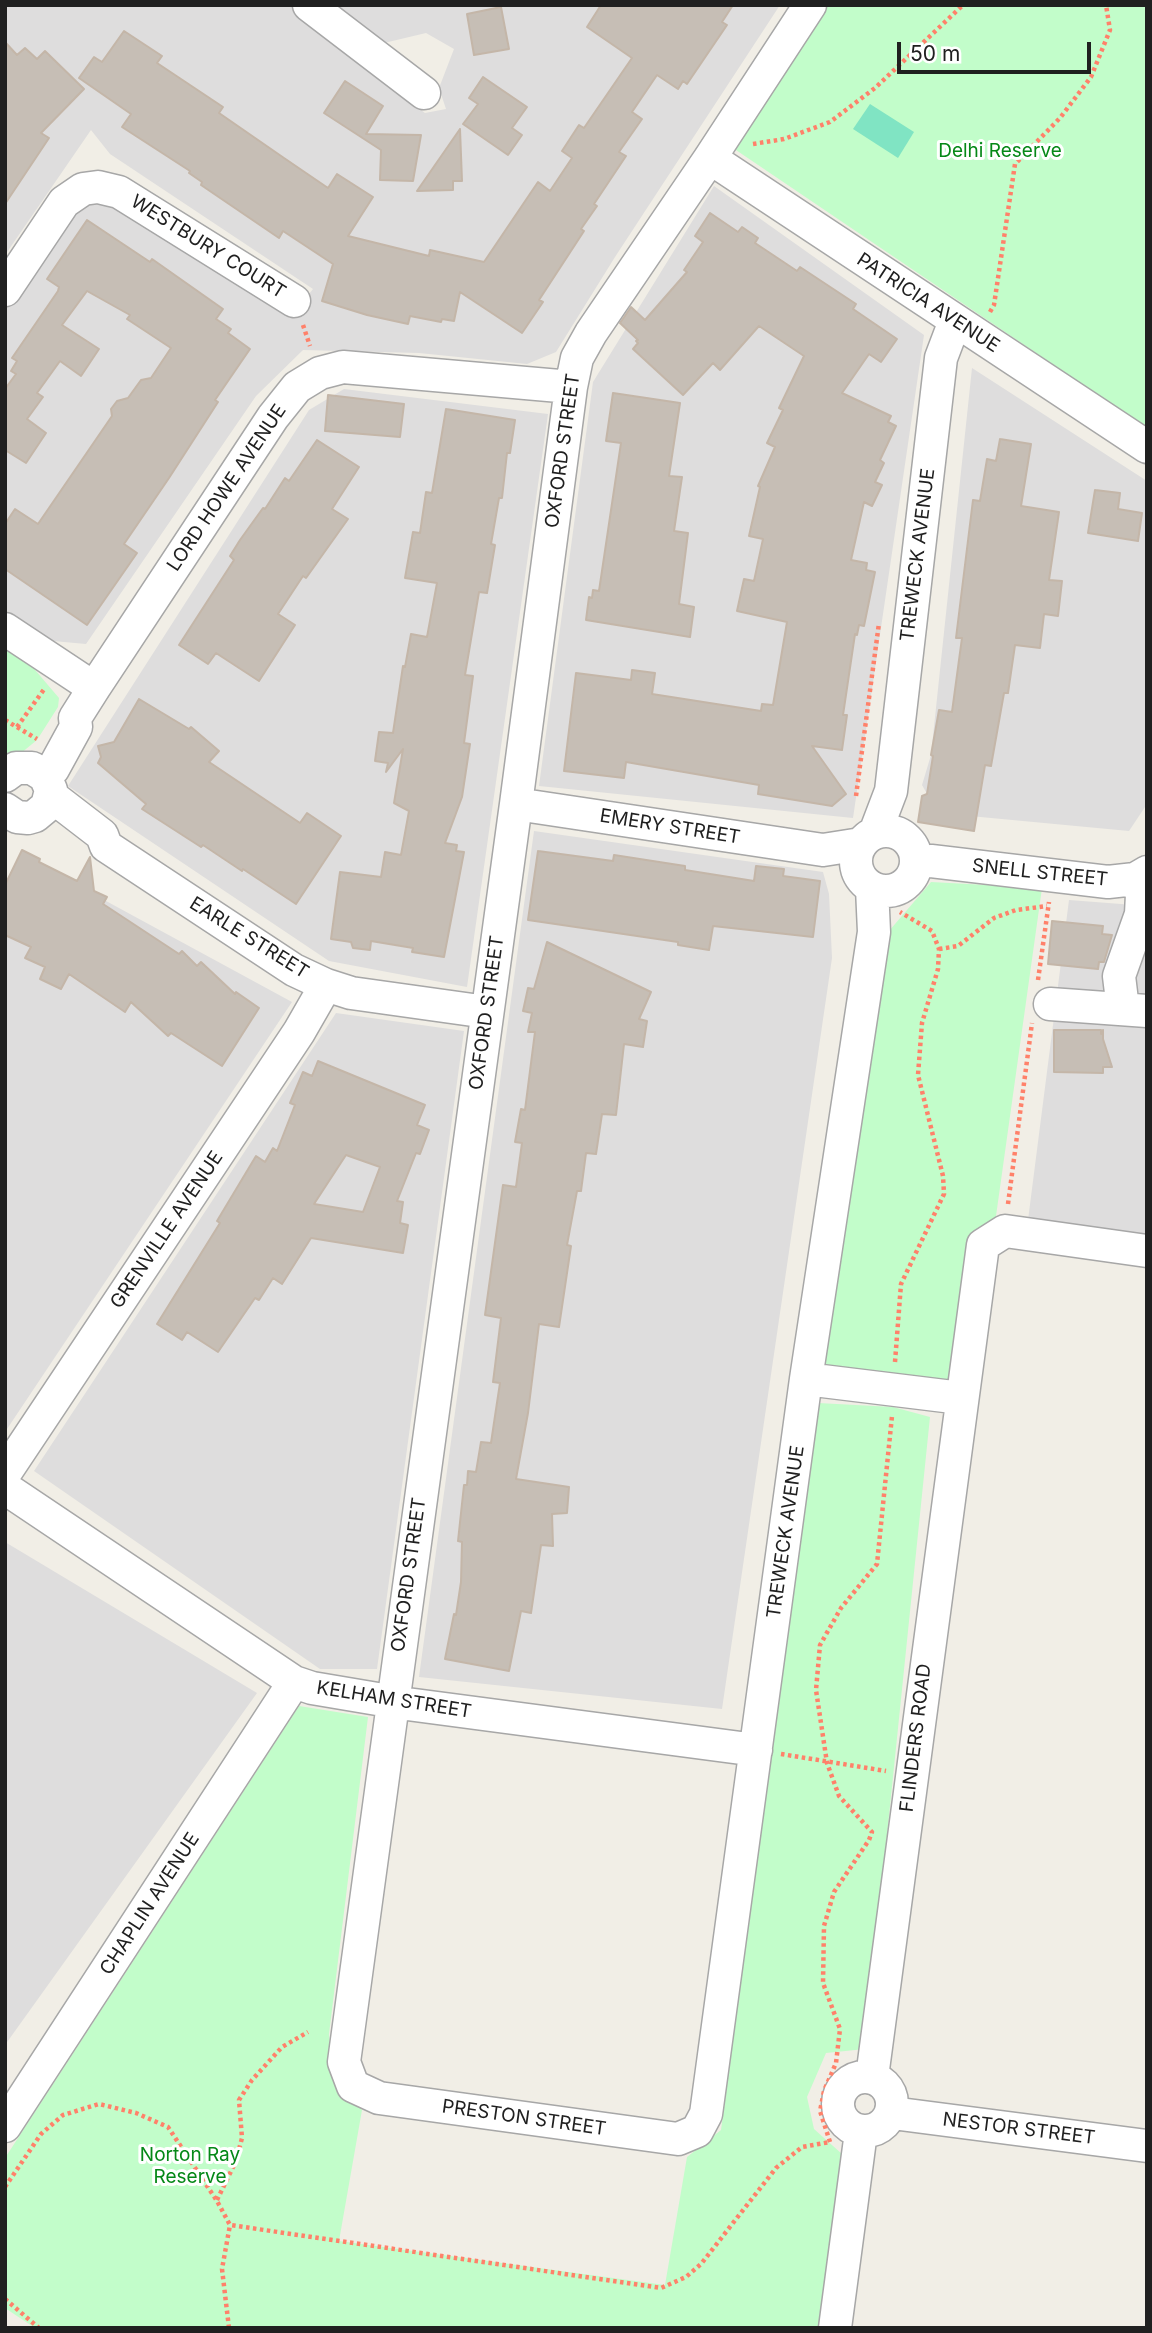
<!DOCTYPE html>
<style>
body{margin:0}
#map{position:relative;width:1152px;height:2333px;overflow:hidden;background:#f1eee6;font-family:Inter,sans-serif}
canvas{display:block}
.frame{position:absolute;inset:0;border:7px solid #202020;pointer-events:none}
.scale{position:absolute;left:897px;top:42px;width:194px;height:32px;box-sizing:border-box;border:4px solid #202020;border-top:0;padding-left:9px;font-size:21px;line-height:24px;white-space:nowrap;color:#202020;-webkit-text-stroke:5px #fff;paint-order:stroke}
</style>
<div id="map">
<canvas width="1152" height="2333"></canvas>
<div class="frame"></div>
<div class="scale">50 m</div>
</div>
<script>
const ctx = document.querySelector('canvas').getContext('2d');
ctx.lineJoin = 'round';
function paint(path, color) { ctx.fillStyle = color; ctx.fill(path, 'evenodd'); }
const shape = rows => new Path2D(rows.map(r => 'M' + r).join(''));
function strokePath(path, color, width, dash) { ctx.strokeStyle = color; ctx.lineWidth = width; ctx.lineCap = dash ? 'butt' : 'round'; ctx.setLineDash(dash || []); ctx.stroke(path); }
function write(font, color, halo, rows, align = 'center') {
  ctx.font = font + ' Inter,sans-serif'; ctx.lineWidth = 6; ctx.setLineDash([]); ctx.textBaseline = 'middle'; ctx.strokeStyle = halo; ctx.fillStyle = color; for (const [text, x, y, turn = 0] of rows) {
    ctx.save(); ctx.translate(x, y); ctx.rotate((+turn || 0) * Math.PI / 180); ctx.textAlign = isNaN(turn) ? turn : align; if (halo) ctx.strokeText(text, 0, 0); ctx.fillText(text, 0, 0); ctx.restore();
  }
}
paint(shape([
 [5,5,292,5,355,52,399,94,425,113,446,109,439,88,454,49,426,33,384,43,333,5,780,5,615,257,556,352,527,364,419,353,303,350,256,396,86,644,53,641,5,609,5,308,62,219,94,196,290,318,313,289,110,154,91,130,5,255],
 [714,186,924,335,853,818,539,786,593,382],
 [972,368,1147,481,1147,804,1129,831,938,813,922,785,931,755],
 [344,389,548,414,467,987,329,961,68,786,309,410],
 [534,831,823,872,829,894,832,958,722,1709,419,1677],
 [60,876,292,1002,5,1432,5,906],
 [1069,900,1147,906,1147,1235,1028,1220],
 [336,1013,464,1031,377,1669,320,1669,34,1471],
 [5,1542,257,1693,5,2045]
]), '#dedddd');
paint(shape([
 [824,5,1147,5,1147,428,730,146],
 [5,642,24,657,59,698,58,707,37,740,15,758,5,762],
 [931,882,1042,888,996,1216,973,1243,950,1382,818,1369,889,931],
 [818,1403,893,1407,930,1417,865,2049,826,2053,807,2097,814,2129,842,2154,818,2328,35,2328,5,2308,5,2158,299,1706,368,1717,329,2034,333,2077,362,2110,339,2241,665,2285,687,2157,721,2130]
]), '#c2fdca');
paint(shape([
 [870,104,914,132,898,158,853,129]
]), '#80e4c3');
const building = shape([
 [601,5,733,5,722,22,727,25,687,84,683,81,678,89,657,75,632,112,642,119,619,152,626,156,594,204,597,206,581,229,584,231,539,300,543,302,522,333,460,292,454,321,442,319,441,322,410,316,408,324,367,315,322,301,333,264,283,231,279,238,201,185,202,182,189,173,190,171,122,127,131,114,79,78,94,57,102,62,124,31,162,56,157,63,223,107,219,113,284,158,328,188,337,174,373,197,348,236,429,256,430,250,484,262,538,182,550,191,572,158,562,151,579,125,584,128,632,58,587,27,601,5],
 [501,7,509,49,474,55,467,14,501,7],
 [5,42,17,55,25,48,37,59,45,51,84,89,41,133,49,138,5,204,5,42],
 [483,77,527,107,512,128,522,135,508,155,463,124,478,104,469,98,483,77],
 [345,81,383,106,366,134,421,135,413,181,380,180,381,150,324,113,345,81],
 [460,129,462,181,453,181,453,190,417,191,460,129],
 [710,213,738,232,742,227,758,238,755,243,797,271,800,267,856,304,853,309,897,339,881,362,869,354,842,393,891,416,888,422,896,426,880,460,884,463,875,482,882,485,872,506,864,502,851,560,867,563,866,570,875,572,864,626,859,625,857,635,855,634,843,715,847,715,842,750,812,746,846,794,832,806,758,794,759,785,626,762,624,778,564,771,576,673,631,680,632,670,655,673,652,694,761,711,762,704,773,705,787,622,737,611,744,579,754,581,763,539,749,536,760,487,758,486,775,447,767,443,783,410,779,408,804,356,759,326,720,370,713,363,683,395,633,349,638,343,636,341,638,340,620,323,631,307,645,320,687,272,684,270,703,242,695,236,710,213],
 [87,220,150,262,152,259,223,309,216,319,231,329,228,333,250,349,215,400,218,402,169,478,124,544,137,553,87,625,5,569,5,524,15,509,38,524,112,416,111,409,117,401,128,398,141,380,151,378,171,348,127,319,130,315,87,291,62,325,99,349,81,376,60,361,37,393,43,397,27,419,46,433,26,463,5,450,5,389,16,374,11,371,17,361,12,358,58,291,59,287,47,279,87,220],
 [613,393,680,403,669,476,682,477,674,531,688,533,679,604,694,607,690,637,586,620,589,597,592,598,593,590,599,591,621,443,606,441,613,393],
 [328,395,404,404,400,437,325,431,328,395],
 [446,409,515,420,510,453,507,453,502,498,499,498,491,544,495,545,487,593,479,592,465,675,473,676,464,743,470,744,462,797,445,843,457,845,456,851,464,852,444,957,412,952,413,948,371,941,370,950,353,948,351,942,331,939,340,872,381,877,385,852,401,855,409,811,394,803,403,749,386,772,388,763,375,761,379,732,393,733,403,666,405,667,411,634,427,637,437,583,405,578,413,532,420,533,426,492,432,493,446,409],
 [1000,439,1031,444,1021,506,1059,512,1049,580,1062,581,1058,616,1044,614,1040,648,1015,645,1008,693,1004,693,991,766,985,765,974,831,918,822,922,796,927,794,933,756,931,755,939,710,952,712,962,638,956,638,973,500,980,501,987,459,996,461,1000,439],
 [317,440,359,467,332,509,348,519,306,578,303,576,278,614,295,625,259,681,216,653,208,664,179,645,234,560,230,556,240,540,263,508,265,509,285,478,289,481,317,440],
 [1095,490,1120,493,1118,509,1142,513,1138,541,1088,533,1095,490],
 [139,699,189,729,191,727,219,751,209,762,300,823,307,813,341,836,296,904,243,869,242,871,203,845,201,847,142,809,146,804,98,763,101,757,98,746,114,742,139,699],
 [22,850,40,859,39,862,77,881,90,857,94,891,107,897,103,904,179,954,182,951,197,966,201,962,235,994,236,992,259,1008,222,1066,171,1033,168,1036,131,1002,125,1012,69,974,61,989,40,979,45,967,25,958,31,947,5,935,5,885,22,850],
 [538,851,613,861,614,855,685,866,685,870,754,881,756,866,784,869,783,876,820,881,813,937,713,926,709,950,678,945,678,942,528,920,538,851],
 [1052,921,1103,926,1102,934,1112,935,1104,962,1099,962,1098,969,1048,964,1052,921],
 [547,942,651,992,639,1019,647,1021,643,1047,624,1044,616,1115,602,1114,596,1154,586,1153,581,1191,577,1191,567,1245,571,1246,559,1327,539,1324,528,1413,516,1479,569,1487,567,1513,552,1514,553,1546,541,1545,531,1613,521,1611,509,1671,445,1659,454,1614,456,1615,461,1582,462,1542,458,1541,464,1485,467,1485,468,1471,476,1472,481,1442,491,1443,495,1416,500,1383,493,1382,501,1318,485,1315,503,1185,516,1187,522,1143,515,1142,521,1109,525,1110,535,1032,528,1032,532,1013,523,1011,528,988,534,989,547,942],
 [1054,1030,1101,1030,1101,1034,1103,1030,1103,1039,1112,1067,1103,1067,1103,1073,1054,1072,1054,1030],
 [318,1061,425,1105,417,1125,429,1130,420,1154,416,1153,397,1201,403,1202,400,1223,408,1225,403,1253,311,1238,282,1284,273,1278,259,1300,255,1298,218,1352,187,1332,182,1340,157,1324,220,1223,217,1221,256,1156,265,1162,273,1148,277,1151,295,1105,290,1103,303,1072,312,1076,318,1061],
 [346,1155,380,1167,363,1212,314,1204,346,1155]
]);
paint(building, '#c6beb5');
strokePath(building, '#c4b6a8', 2);
const minor = shape([
 [309,5,424,93],
 [810,5,710,158,591,333,577,358,571,387,516,804,344,2062,353,2086,379,2098,678,2139,697,2131,706,2114,806,1379,874,932,872,888],
 [710,158,1147,447],
 [5,290,64,202,83,189,98,187,119,192,294,301],
 [5,629,94,688],
 [5,776,16,768,32,768,45,776,51,790,47,806,35,816,28,818,17,817,5,809],
 [45,776,53,769,76,727,75,718,94,688,273,417,297,387,320,373,343,367,571,387],
 [50,795,102,835,106,846,294,970,326,985,351,993,487,1012],
 [516,804,823,850,861,844],
 '856 861a30 30 0 1 1 60 0a30 30 0 1 1-60 0Z',
 [875,833,891,791,941,358,955,321],
 [931,861,1108,882,1135,879,1147,872],
 [1050,1004,1147,1011],
 [1123,1009,1119,976,1141,914,1142,894,1135,879],
 [806,1379,961,1398],
 [5,1473,299,1032,326,985],
 [5,1488,294,1682,312,1688,407,1704,756,1750],
 '838 2104a27 27 0 1 1 54 0a27 27 0 1 1-54 0Z',
 [872,2077,983,1245,1005,1231,1147,1251],
 [892,2113,1147,2146],
 [5,2126,294,1682],
 [835,2328,861,2132]
]);
strokePath(minor, '#a7a7a7', 35);
strokePath(shape([
 [753,144,784,139,830,122,875,88,963,5],
 [990,312,994,305,1015,164,1060,118,1091,77,1110,30,1106,5],
 [303,325,310,346],
 [5,720,37,739],
 [17,727,45,688],
 [856,796,879,623],
 [939,949,958,946,994,918,1016,910,1047,906],
 [1038,980,1049,902],
 [1008,1204,1032,1023],
 [895,1362,901,1284,944,1194,943,1176,918,1075,922,1023,938,969,939,949,932,931,900,912],
 [781,1754,886,1771],
 [830,2142,820,2111,824,2091,836,2063,840,2029,823,1983,824,1926,834,1892,869,1840,872,1832,839,1796,827,1763,816,1690,820,1645,841,1608,877,1564,892,1416],
 [5,2187,41,2134,63,2115,99,2104,136,2113,168,2127,217,2201,230,2225,661,2288,686,2277,701,2264,776,2168,802,2147,830,2142],
 [217,2200,236,2161,242,2138,239,2100,252,2080,282,2047,308,2032],
 [5,2299,39,2328],
 [229,2328,222,2269,230,2225]
]), '#ff816a', 4.5, [3.5, 3.5]);
strokePath(minor, '#fff', 32);
write('19px', '#058817', '#fff', [
 ["Delhi Reserve",1000,151],
 ["Norton Ray",190,2155],
 ["Reserve",190,2177]
]);
write('19px', '#202020', '#fff', [
 ["WESTBURY COURT",208,247,32],
 ["PATRICIA AVENUE",928,303,33],
 ["OXFORD STREET",563,451,-82],
 ["LORD HOWE AVENUE",227,488,-56],
 ["TREWECK AVENUE",918,555,-83],
 ["EMERY STREET",670,827,9],
 ["SNELL STREET",1040,873,6],
 ["EARLE STREET",249,938,32],
 ["OXFORD STREET",487,1013,-82],
 ["GRENVILLE AVENUE",167,1230,-56],
 ["TREWECK AVENUE",786,1532,-82],
 ["OXFORD STREET",409,1575,-82],
 ["KELHAM STREET",394,1700,9],
 ["FLINDERS ROAD",916,1738,-83],
 ["CHAPLIN AVENUE",150,1904,-57],
 ["PRESTON STREET",524,2118,8],
 ["NESTOR STREET",1019,2129,7]
]);
</script>
